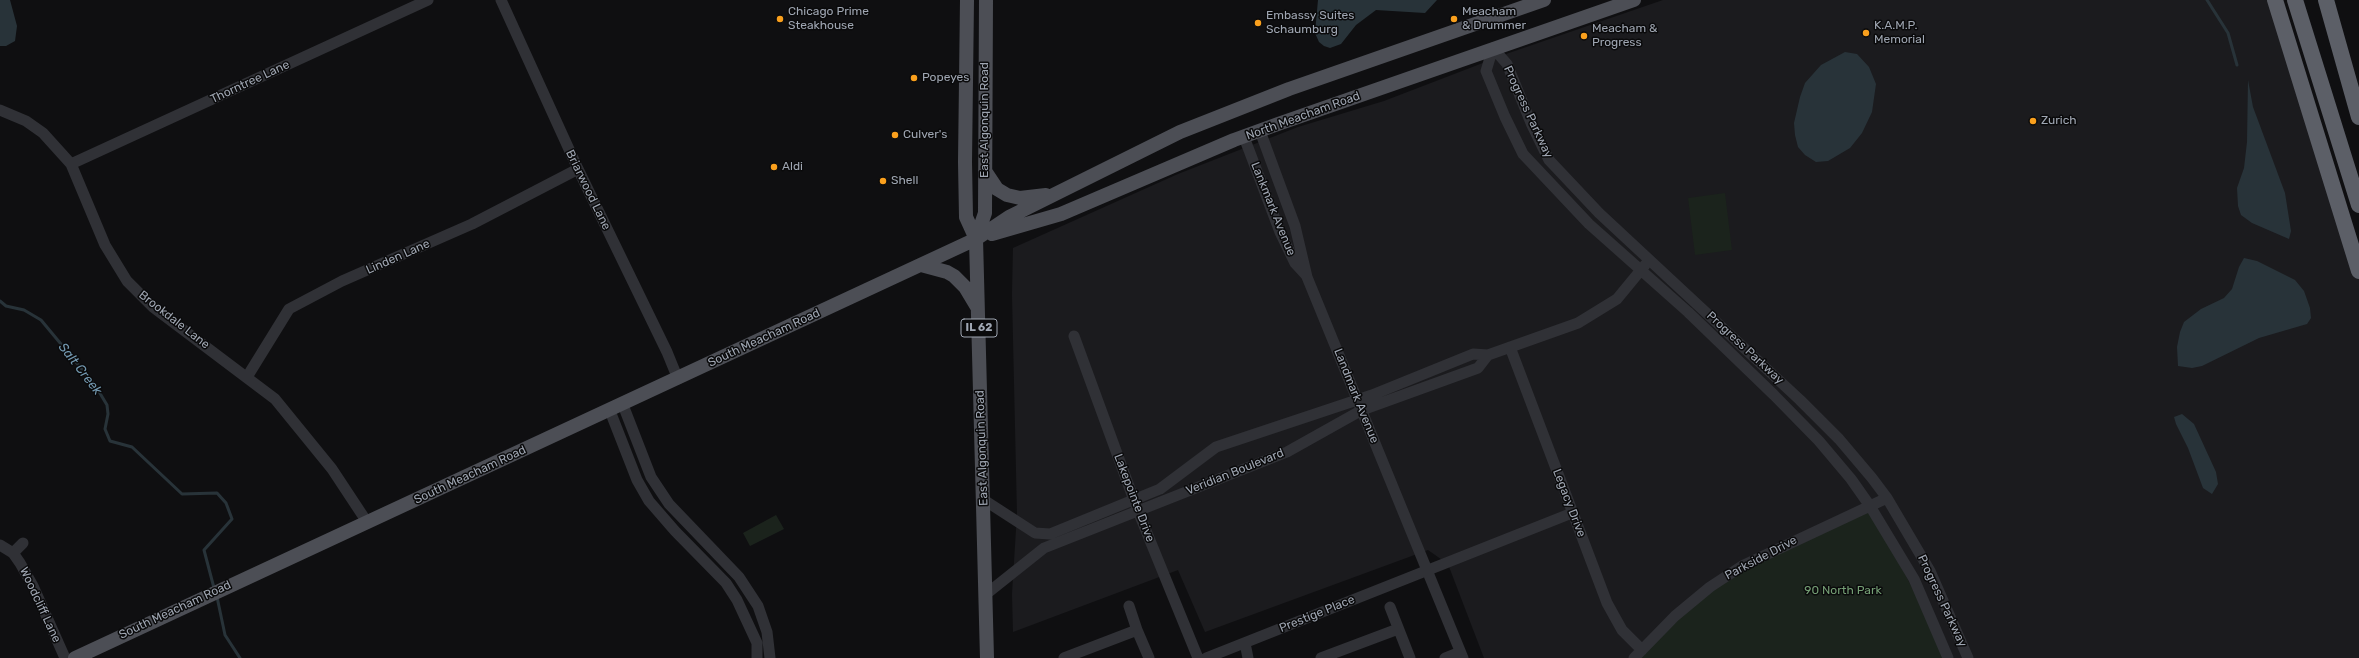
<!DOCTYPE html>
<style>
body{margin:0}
canvas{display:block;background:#0f0f11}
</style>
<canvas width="2359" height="658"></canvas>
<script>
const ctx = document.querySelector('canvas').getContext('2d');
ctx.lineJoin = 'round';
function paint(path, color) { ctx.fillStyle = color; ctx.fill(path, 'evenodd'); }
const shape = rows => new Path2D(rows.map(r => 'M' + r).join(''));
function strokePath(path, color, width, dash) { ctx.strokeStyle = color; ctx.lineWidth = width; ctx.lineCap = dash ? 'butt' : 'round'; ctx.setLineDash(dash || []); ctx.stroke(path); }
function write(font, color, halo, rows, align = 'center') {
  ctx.font = font + ' Rubik,sans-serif'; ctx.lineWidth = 3; ctx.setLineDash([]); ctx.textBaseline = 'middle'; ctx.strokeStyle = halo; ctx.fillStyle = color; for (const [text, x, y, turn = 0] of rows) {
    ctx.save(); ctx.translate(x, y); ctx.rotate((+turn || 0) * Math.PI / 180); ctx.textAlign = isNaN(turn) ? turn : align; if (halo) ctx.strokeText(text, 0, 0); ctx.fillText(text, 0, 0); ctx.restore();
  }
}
paint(shape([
 [1663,0,2272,0,2359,249,2359,658,1484,658,1448,564,1428,550,1205,632,1178,570,1013,632,1012,594,1017,514,1012,294,1013,248,1178,174,1298,127,1384,101,1509,53]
]), '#1b1b1e');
paint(shape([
 [1725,193,1732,250,1695,255,1688,198],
 [1870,506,1948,658,1634,658,1710,587],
 [776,515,784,529,750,546,743,533]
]), '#1b231c');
paint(shape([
 [0,0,10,0,17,26,15,41,6,46,0,46],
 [1318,0,1437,0,1425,13,1376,10,1356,25,1341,44,1330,48,1324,46,1319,42,1315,33],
 [1845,52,1857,54,1869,67,1876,84,1872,112,1862,133,1850,148,1828,161,1816,162,1805,155,1798,147,1795,135,1794,123,1800,97,1805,83,1821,65],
 [2248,80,2253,107,2285,193,2291,231,2289,239,2252,223,2241,215,2238,206,2237,188,2244,168,2247,142],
 [2244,258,2257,261,2295,280,2304,291,2310,308,2311,318,2307,324,2259,338,2202,366,2192,368,2178,366,2177,347,2180,332,2184,322,2201,309,2224,298,2232,289,2239,267],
 [2182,414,2194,424,2216,472,2218,484,2212,494,2203,488,2188,448,2176,424,2174,417]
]), '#283339');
strokePath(shape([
 [2207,0,2228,33,2237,65],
 [0,301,6,306,24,310,41,320,95,385,107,405,108,414,105,429,110,441,132,447,182,494,217,493,226,503,232,519,204,550,214,588],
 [217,597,225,635,240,658]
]), '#283339', 3);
strokePath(shape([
 [501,0,578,169,667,352,678,379],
 [1493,48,1507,64,1531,123,1549,160,1599,213,1800,400,1839,439,1872,478,1887,498,1930,571,1968,658],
 [1493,48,1486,71,1505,117,1523,154,1589,224,1688,312,1774,395,1819,441,1851,479,1870,506,1914,579,1948,658],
 [0,110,26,121,43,133,71,164,105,245,127,281,153,307,275,399,332,469,367,522],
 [1260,131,1295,226,1307,277,1463,658],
 [1244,137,1280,232,1295,263,1306,275],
 [71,164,428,0],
 [1074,336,1138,511,1198,658],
 [1510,347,1607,603,1622,630,1642,650],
 [247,377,289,309,342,281,472,224,578,169],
 [623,405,651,477,669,504,739,577,758,606,767,632,770,658],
 [610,411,637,480,649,501,675,531,726,583,737,600,757,643,757,658],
 [984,500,1035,533,1050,534,1160,489,1216,447,1372,395,1473,354,1488,355,1578,323,1617,299,1645,265],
 [0,545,13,553,20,563,33,586,65,658],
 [13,553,23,543],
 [985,595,1044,548,1287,452,1362,410,1478,368,1488,355],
 [1129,606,1137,630],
 [1390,607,1410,658],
 [1245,643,1248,658],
 [1064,658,1137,630,1149,658],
 [1206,658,1572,513],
 [1321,658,1398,629],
 [1445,658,1460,652],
 [1634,658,1675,616,1710,587,1742,566,1887,498]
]), '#303136', 11);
strokePath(shape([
 [967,0,965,162,966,217,976,239],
 [986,0,985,213,976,239,987,658],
 [985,171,997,189,1007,195,1020,198,1046,195],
 [992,234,1061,214,1234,140,1278,124,1634,0],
 [921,265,947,272,954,276,965,287,977,307],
 [75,658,976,239,1009,217,1180,132,1289,89,1544,0]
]), '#4c4e55', 14);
strokePath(shape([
 [2275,0,2359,271],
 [2295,0,2359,205],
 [2326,0,2359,117]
]), '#5c5f67', 16);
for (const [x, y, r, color] of [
 [780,19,4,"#faa01d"],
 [1454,19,4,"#faa01d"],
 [1258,23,4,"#faa01d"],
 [1866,33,4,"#faa01d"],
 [1584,36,4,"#faa01d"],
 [914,78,4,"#faa01d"],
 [2033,121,4,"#faa01d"],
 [895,135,4,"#faa01d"],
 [774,167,4,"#faa01d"],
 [883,181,4,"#faa01d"]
]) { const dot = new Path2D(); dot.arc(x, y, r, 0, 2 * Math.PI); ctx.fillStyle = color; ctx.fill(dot); strokePath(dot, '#0a0a0b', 1.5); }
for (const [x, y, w] of [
 [979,328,36]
]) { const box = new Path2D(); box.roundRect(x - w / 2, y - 9, w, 18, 3); ctx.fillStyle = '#0a0a0b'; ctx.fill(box); strokePath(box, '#9fa6b2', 1); }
write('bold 11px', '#9fa6b2', null, [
 ["IL 62",979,328]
]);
write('12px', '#9fa6b2', '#0a0a0b', [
 ["Chicago Prime",788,12],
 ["Steakhouse",788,26],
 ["Meacham",1462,12],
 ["& Drummer",1462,26],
 ["Embassy Suites",1266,16],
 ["Schaumburg",1266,30],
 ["K.A.M.P.",1874,26],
 ["Memorial",1874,40],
 ["Meacham &",1592,29],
 ["Progress",1592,43],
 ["Popeyes",922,78],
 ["Zurich",2041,121],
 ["Culver's",903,135],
 ["Aldi",782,167],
 ["Shell",891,181]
], 'left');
write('12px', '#9fa6b2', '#0a0a0b', [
 ["Thorntree Lane",250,82,-25],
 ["Progress Parkway",1528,112,65],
 ["North Meacham Road",1303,116,-20],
 ["East Algonquin Road",985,120,-90],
 ["Briarwood Lane",588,190,64],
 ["Lankmark Avenue",1273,209,68],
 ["Linden Lane",398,257,-24],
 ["Brookdale Lane",174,320,38],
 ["South Meacham Road",764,338,-25],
 ["Progress Parkway",1745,348,43],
 ["Landmark Avenue",1356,396,68],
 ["East Algonquin Road",982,448,-92],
 ["Veridian Boulevard",1235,472,-22],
 ["South Meacham Road",470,475,-25],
 ["Lakepointe Drive",1134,498,69],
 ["Legacy Drive",1569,503,69],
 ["Parkside Drive",1761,558,-28],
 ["Progress Parkway",1942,601,65],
 ["Woodcliff Lane",40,605,65],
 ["South Meacham Road",175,610,-25],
 ["Prestige Place",1317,614,-22]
]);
write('12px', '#759f75', '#0a0a0b', [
 ["90 North Park",1843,591]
]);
write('italic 13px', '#7398b0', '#0a0a0b', [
 ["Salt Creek",80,369,52]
]);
</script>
